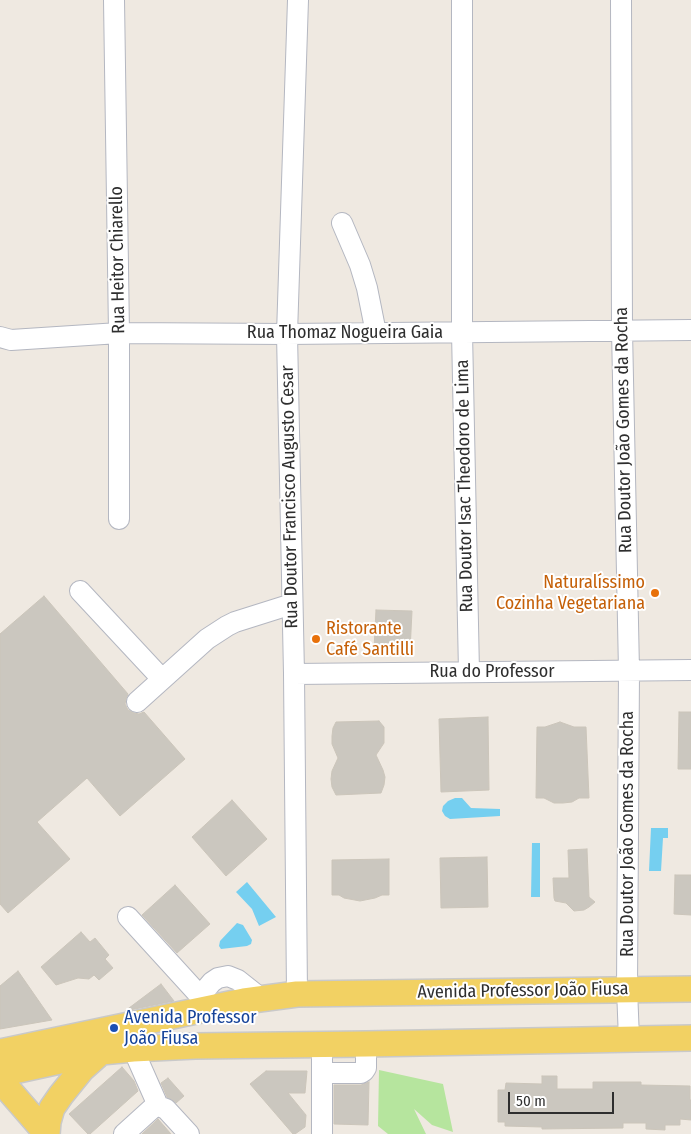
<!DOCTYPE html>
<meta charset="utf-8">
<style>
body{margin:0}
#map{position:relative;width:691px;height:1134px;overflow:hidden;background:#efe9e1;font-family:"Fira Sans Condensed",sans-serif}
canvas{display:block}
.scale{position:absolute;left:508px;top:1092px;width:106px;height:22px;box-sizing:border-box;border:2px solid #2e2e2e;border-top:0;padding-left:6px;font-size:15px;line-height:18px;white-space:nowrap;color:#2e2e2e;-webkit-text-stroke:4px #fff;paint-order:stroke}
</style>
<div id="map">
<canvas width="691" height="1134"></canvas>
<div class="scale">50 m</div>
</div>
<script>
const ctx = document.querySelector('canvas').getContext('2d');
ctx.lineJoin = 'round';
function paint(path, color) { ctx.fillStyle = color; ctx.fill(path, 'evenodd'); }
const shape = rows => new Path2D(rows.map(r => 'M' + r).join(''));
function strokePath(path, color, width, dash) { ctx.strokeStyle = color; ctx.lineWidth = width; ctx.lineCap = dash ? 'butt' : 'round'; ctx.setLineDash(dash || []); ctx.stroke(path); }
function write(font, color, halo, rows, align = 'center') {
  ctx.font = font + ' "Fira Sans Condensed",sans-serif'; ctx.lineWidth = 4; ctx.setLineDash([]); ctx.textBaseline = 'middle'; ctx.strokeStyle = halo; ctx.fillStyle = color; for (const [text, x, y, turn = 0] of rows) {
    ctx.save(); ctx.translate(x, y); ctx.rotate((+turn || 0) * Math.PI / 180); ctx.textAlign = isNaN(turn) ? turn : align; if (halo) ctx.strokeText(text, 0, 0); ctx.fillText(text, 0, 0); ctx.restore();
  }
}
paint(shape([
 [379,1070,443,1084,453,1132,432,1125,414,1109,426,1134,388,1134,378,1126]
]), '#b6e59e');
paint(shape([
 [455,798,462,798,471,808,500,809,500,816,450,819,445,816,442,811,443,806,448,801],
 [651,828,668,828,668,838,663,838,661,871,649,871],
 [532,843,540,843,540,897,531,897],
 [247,882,276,917,259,926,252,909,236,892],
 [237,923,243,925,252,940,251,944,247,946,221,949,219,946,220,941]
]), '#75cff0');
const building = shape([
 [44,596,128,694,126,699,125,704,128,710,134,713,139,714,144,712,185,759,120,816,87,778,37,822,70,859,8,913,0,904,0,634,44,596],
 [376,610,412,611,410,651,374,649,376,610],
 [679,712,691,712,691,769,678,769,679,712],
 [488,717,489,790,441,792,439,719,488,717],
 [379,721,384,727,384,743,376,755,383,770,385,777,384,785,381,793,336,795,332,787,331,779,332,771,338,758,332,744,332,736,333,728,336,722,379,721],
 [560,722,574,727,586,727,589,798,579,798,572,802,563,803,554,803,544,798,536,798,537,727,545,727,560,722],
 [232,800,267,839,226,876,192,837,232,800],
 [587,849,589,897,595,902,589,907,584,910,574,911,566,903,555,901,554,898,553,878,569,878,568,850,587,849],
 [487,857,488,907,441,908,440,858,487,857],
 [389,859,389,895,382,895,375,898,360,901,344,898,339,895,332,895,332,860,389,859],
 [675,875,691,875,691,915,674,914,675,875],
 [175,885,210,924,177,953,142,915,175,885],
 [81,932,90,942,95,938,109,955,105,959,113,968,99,980,94,975,89,979,78,978,56,985,41,967,81,932],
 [18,971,52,1020,0,1029,0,986,18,971],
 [161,984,174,1001,125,1011,161,984],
 [122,1067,134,1081,138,1091,90,1134,88,1134,69,1114,122,1067],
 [266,1071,307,1071,305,1093,288,1093,306,1115,305,1127,295,1134,293,1134,250,1084,266,1071],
 [542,1076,557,1076,557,1089,593,1089,593,1082,641,1082,641,1085,690,1086,690,1100,691,1100,691,1120,680,1119,680,1125,665,1125,665,1130,646,1129,646,1123,623,1123,623,1128,542,1129,542,1127,505,1126,505,1122,498,1122,498,1090,505,1090,506,1083,542,1084,542,1076],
 [168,1078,184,1096,176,1103,167,1097,161,1083,168,1078],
 [369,1082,368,1125,334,1124,334,1085,361,1085,369,1082],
 [158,1119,171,1134,142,1134,158,1119]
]);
paint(building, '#cbc7bf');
strokePath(building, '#cbc5ba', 1);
const minor = shape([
 [114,0,119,333,119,519],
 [462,0,462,332,469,672],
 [621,0,622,330,629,671,627,989,629,1039],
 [342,223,360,265,367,288,376,333],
 [0,337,11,340,119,333,287,334,691,330],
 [80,591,162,679],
 [294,674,691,670],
 [137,702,207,639,227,626,235,622,292,604],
 [128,917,200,996],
 [297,994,294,674,287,334,298,0],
 [204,1008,200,996,212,982,218,978,228,976,238,980,262,999],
 [322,1073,361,1073,364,1071,366,1068,366,1044],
 [156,1105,166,1109,189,1134],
 [124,1134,156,1105,156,1101,133,1049],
 [322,1134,322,1045]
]);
const major = shape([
 [0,1052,244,1001,297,994,691,989],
 [0,1074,101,1052,133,1049,195,1046,366,1044,691,1038],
 [0,1080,47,1134],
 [47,1134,48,1122,52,1108,61,1095,82,1069,100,1053]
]);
strokePath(minor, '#b4b7c1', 22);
strokePath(major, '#c9c9c9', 28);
strokePath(minor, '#fff', 20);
strokePath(major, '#f2d163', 25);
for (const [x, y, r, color] of [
 [655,593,5,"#e8710a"],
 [316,639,5,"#e8710a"],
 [114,1028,5,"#1a4fb4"]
]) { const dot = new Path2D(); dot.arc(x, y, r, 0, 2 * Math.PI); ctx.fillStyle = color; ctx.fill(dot); strokePath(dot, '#fff', 2); }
write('18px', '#2e2e2e', '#fff', [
 ["Rua Heitor Chiarello",118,260,-91],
 ["Rua Thomaz Nogueira Gaia",345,333],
 ["Rua Doutor João Gomes da Rocha",624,430,-91],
 ["Rua Doutor Isac Theodoro de Lima",465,486,-91],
 ["Rua Doutor Francisco Augusto Cesar",290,497,-91],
 ["Rua do Professor",492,672],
 ["Rua Doutor João Gomes da Rocha",628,834,-90],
 ["Avenida Professor João Fiusa",523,991,-1]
]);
write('18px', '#c56008', '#fff', [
 ["Naturalíssimo",645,583],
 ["Cozinha Vegetariana",645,604],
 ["Ristorante",326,629,"left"],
 ["Café Santilli",326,650,"left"]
], 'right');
write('18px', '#164399', '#fff', [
 ["Avenida Professor",124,1018],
 ["João Fiusa",124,1039]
], 'left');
</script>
